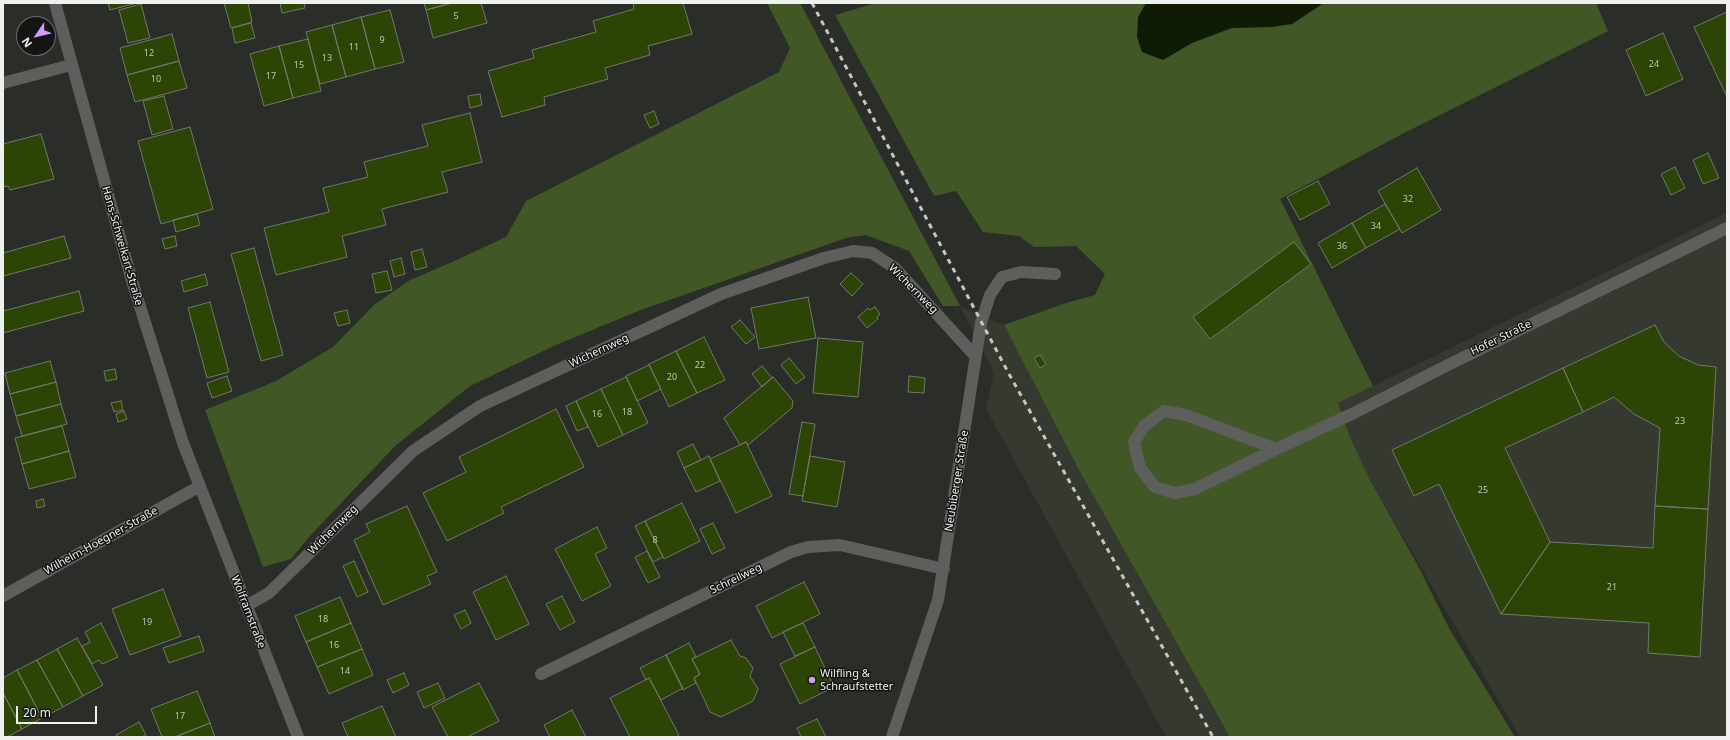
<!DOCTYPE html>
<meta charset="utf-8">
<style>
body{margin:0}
#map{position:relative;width:1730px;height:740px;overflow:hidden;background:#2b2d29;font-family:"Noto Sans",sans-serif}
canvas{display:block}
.frame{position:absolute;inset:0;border:4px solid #eff1ee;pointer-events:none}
.north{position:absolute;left:16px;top:16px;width:40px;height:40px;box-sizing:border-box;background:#141513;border:1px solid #6c6d6b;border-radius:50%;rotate:235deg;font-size:11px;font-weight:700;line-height:16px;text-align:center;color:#eff1ee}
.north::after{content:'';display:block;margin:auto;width:14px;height:18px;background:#d39cfc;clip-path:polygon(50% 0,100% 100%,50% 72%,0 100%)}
.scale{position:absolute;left:16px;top:706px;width:81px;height:18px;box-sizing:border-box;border:2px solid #eff1ee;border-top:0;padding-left:5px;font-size:12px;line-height:14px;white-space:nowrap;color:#eff1ee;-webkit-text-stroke:3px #141513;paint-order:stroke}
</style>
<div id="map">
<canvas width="1730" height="740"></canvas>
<div class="frame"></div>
<div class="north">N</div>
<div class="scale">20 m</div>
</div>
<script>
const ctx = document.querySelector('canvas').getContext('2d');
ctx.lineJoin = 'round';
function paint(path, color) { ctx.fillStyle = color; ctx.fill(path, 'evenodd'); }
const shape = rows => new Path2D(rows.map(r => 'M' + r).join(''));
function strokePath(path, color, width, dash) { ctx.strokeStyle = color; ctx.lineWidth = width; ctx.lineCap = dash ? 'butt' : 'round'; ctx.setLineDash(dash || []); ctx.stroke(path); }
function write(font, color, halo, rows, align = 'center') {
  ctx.font = font + ' "Noto Sans",sans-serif'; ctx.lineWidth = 3; ctx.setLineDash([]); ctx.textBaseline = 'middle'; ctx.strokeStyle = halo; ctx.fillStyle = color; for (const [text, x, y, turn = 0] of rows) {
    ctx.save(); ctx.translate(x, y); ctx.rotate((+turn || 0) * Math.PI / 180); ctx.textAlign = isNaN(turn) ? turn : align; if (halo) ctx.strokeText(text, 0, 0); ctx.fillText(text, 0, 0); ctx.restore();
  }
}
paint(shape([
 [1727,213,1727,737,1520,737,1370,480,1350,437,1338,403],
 [960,306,1004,325,1080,472,1230,737,1166,737,986,409,994,373]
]), '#353930');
paint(shape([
 [767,3,800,3,960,306,943,306,909,251,866,235,846,238,638,311,556,345,470,386,395,446,309,537,291,559,263,567,205,410,276,381,333,347,375,304,410,280,450,263,506,237,526,201,779,72,790,48],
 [876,3,1596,3,1608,31,1404,133,1280,199,1373,386,1338,403,1350,437,1370,480,1417,564,1450,630,1515,737,1230,737,1080,472,1004,325,1066,303,1095,295,1105,274,1076,246,1034,247,1019,236,983,232,956,191,934,196,835,15]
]), '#415826');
paint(shape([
 [1146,3,1324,3,1292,24,1272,27,1232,28,1192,43,1163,60,1142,52,1137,37,1138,17]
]), '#101b03');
const building = shape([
 [108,3,137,3,110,10,108,3],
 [224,3,248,3,252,22,231,28,224,3],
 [280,3,304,3,305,8,282,13,280,3],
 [424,3,452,3,426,10,424,3],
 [452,3,481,3,487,23,433,38,426,10,452,3],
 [633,3,683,3,692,34,648,46,650,55,605,68,608,79,544,97,545,105,502,117,488,71,534,58,532,50,596,32,593,21,634,9,633,3],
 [141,4,150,38,128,43,119,10,141,4],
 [390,10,404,62,375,69,361,17,390,10],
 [1727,12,1727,97,1694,27,1727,12],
 [361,17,375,69,346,77,332,25,361,17],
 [251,23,255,38,235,43,232,28,251,23],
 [332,25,346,77,320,84,306,32,332,25],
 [1663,33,1683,79,1646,96,1626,50,1663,33],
 [172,34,179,61,127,75,120,48,172,34],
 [308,39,321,91,293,98,279,46,308,39],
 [279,46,293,98,264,106,250,54,279,46],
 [179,61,187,88,135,102,127,75,179,61],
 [480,94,482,105,470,108,468,96,480,94],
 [164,96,173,129,152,135,143,101,164,96],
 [654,111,659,124,650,128,644,115,654,111],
 [470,113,482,162,442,172,448,192,382,209,386,225,342,236,347,257,276,275,264,228,329,212,323,188,368,177,364,162,428,146,422,125,470,113],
 [190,127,213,209,161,224,138,141,190,127],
 [41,134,54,179,10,190,8,186,3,187,3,144,41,134],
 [1708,153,1719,178,1703,184,1693,160,1708,153],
 [1675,167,1685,188,1671,195,1661,174,1675,167],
 [1417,168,1441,210,1402,233,1378,191,1417,168],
 [1318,181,1330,204,1300,220,1287,197,1318,181],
 [1385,204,1400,229,1366,248,1352,223,1385,204],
 [197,214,200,225,176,232,173,220,197,214],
 [1352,223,1366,248,1332,268,1318,243,1352,223],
 [64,236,71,258,3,276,3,253,64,236],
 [175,236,177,246,165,249,162,239,175,236],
 [1294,242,1311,264,1210,339,1193,317,1294,242],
 [254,248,283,355,261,361,231,254,254,248],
 [422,249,427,267,415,270,411,252,422,249],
 [401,258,405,274,394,277,390,261,401,258],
 [387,271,392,290,376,293,372,274,387,271],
 [851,273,863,284,852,296,840,284,851,273],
 [205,274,208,285,184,292,181,281,205,274],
 [79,291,84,311,3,333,3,311,79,291],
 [808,297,816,338,759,349,751,308,808,297],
 [210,302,229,372,207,378,188,308,210,302],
 [875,307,880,314,877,317,878,319,867,328,858,317,868,308,870,310,875,307],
 [347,310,350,323,338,326,334,313,347,310],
 [740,320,755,337,746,344,731,327,740,320],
 [1655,325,1664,342,1679,356,1698,365,1716,367,1708,509,1655,506,1660,428,1634,414,1614,397,1583,412,1563,368,1655,325],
 [704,337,725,380,697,393,676,351,704,337],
 [818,338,863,342,858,397,813,393,818,338],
 [676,351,697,393,669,407,649,364,676,351],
 [1040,355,1046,364,1040,368,1034,358,1040,355],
 [789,358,805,377,796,384,781,365,789,358],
 [50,361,56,382,10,394,5,373,50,361],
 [649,365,661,389,637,401,626,376,649,365],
 [762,366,772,378,762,387,752,374,762,366],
 [1563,368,1583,412,1505,448,1550,542,1501,614,1439,484,1414,496,1392,450,1563,368],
 [115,369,117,379,106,381,104,371,115,369],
 [227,376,232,391,212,398,207,383,227,376],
 [909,376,925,378,924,393,908,392,909,376],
 [626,377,648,423,623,435,601,389,626,377],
 [773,377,793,401,792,408,748,445,746,442,740,445,724,418,773,377],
 [56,382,61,404,16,416,10,394,56,382],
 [601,389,623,435,598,447,576,401,601,389],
 [121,401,123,410,114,412,111,403,121,401],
 [576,401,588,427,577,431,566,406,576,401],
 [61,404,67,424,22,436,16,416,61,404],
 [556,409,584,467,501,507,504,513,447,541,423,493,466,472,459,457,556,409],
 [124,411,127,419,118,422,116,414,124,411],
 [802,422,815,424,803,496,789,494,802,422],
 [62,426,69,451,22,464,15,438,62,426],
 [746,442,772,496,736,513,710,459,746,442],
 [693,444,701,460,684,468,677,452,693,444],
 [69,451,76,477,29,489,22,464,69,451],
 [709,456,720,481,696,492,684,468,709,456],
 [810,456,845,462,837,507,802,501,810,456],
 [43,499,45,506,37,508,36,501,43,499],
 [682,503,700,541,664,559,645,521,682,503],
 [407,506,437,572,427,576,431,584,383,605,354,540,370,532,366,524,407,506],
 [1655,506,1708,509,1700,657,1648,653,1649,623,1501,614,1550,542,1653,548,1655,506],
 [645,521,663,557,653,562,635,526,645,521],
 [713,523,725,548,712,554,700,529,713,523],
 [597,527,607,548,595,554,611,586,582,601,555,549,597,527],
 [647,551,660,577,648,583,635,557,647,551],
 [354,561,368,592,357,597,343,566,354,561],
 [506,576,529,624,496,640,473,592,506,576],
 [804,582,820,614,772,638,756,606,804,582],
 [163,589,181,636,130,655,112,609,163,589],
 [562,596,575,622,560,630,546,604,562,596],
 [340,597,351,623,306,642,295,616,340,597],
 [465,610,471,623,461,629,454,615,465,610],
 [101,623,118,657,102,664,99,660,92,664,82,646,90,642,85,632,101,623],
 [351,623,362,649,317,667,306,642,351,623],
 [803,623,815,647,795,656,783,632,803,623],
 [199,636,204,651,169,663,163,648,199,636],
 [77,638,103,685,83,696,57,649,77,638],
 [731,640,740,656,746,658,753,668,750,676,758,689,753,701,721,717,710,712,694,678,700,674,692,659,731,640],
 [689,643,696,657,692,659,700,674,694,678,696,683,683,690,666,655,689,643],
 [815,647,834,687,800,704,780,664,815,647],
 [57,649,83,696,63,707,37,660,57,649],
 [362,649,373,675,329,694,317,667,362,649],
 [666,655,683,688,661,700,649,678,646,680,640,668,666,655],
 [37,660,63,707,42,718,17,670,37,660],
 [17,670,42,718,22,729,3,693,3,678,17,670],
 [404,673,409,685,393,693,387,680,404,673],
 [649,678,679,735,676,737,630,737,610,698,649,678],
 [438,683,445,698,424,708,417,692,438,683],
 [479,683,499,721,467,737,448,737,432,707,479,683],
 [197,691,210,723,175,737,162,737,151,709,197,691],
 [3,693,22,729,7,737,3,737,3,693],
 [382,706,396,737,348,737,342,723,382,706],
 [572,710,586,737,550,737,544,725,572,710],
 [817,719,826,737,801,737,797,728,817,719],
 [139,722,146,735,142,737,117,737,116,735,139,722],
 [210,723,215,737,175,737,210,723]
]);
paint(building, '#2c4404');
strokePath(building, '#747671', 1);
strokePath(shape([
 [55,3,132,281,183,443,298,737],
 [3,83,71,65],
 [1276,449,1186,415,1164,411,1144,426,1134,442,1140,468,1155,487,1175,493,1195,489,1276,449,1354,413,1452,363,1727,228],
 [3,596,200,486],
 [246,606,269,593,413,451,480,406,721,294,824,258,853,251,872,253,895,268,976,357],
 [541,674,791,552,808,547,840,545,944,569],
 [892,737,938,600,981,323,990,295,1002,277,1021,272,1055,274]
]), '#5e5f5d', 12);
strokePath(shape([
 [812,3,1009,374,1213,737]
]), '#c5c7c4', 3, [5, 5]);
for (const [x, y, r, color] of [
 [812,680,4,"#d39cfc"]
]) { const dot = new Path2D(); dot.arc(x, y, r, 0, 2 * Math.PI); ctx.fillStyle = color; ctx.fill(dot); strokePath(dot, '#141513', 1.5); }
write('9px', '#bec6b4', null, [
 ["5",456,16],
 ["9",382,40],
 ["11",354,47],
 ["12",149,53],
 ["13",327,58],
 ["24",1654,64],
 ["15",299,65],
 ["17",271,76],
 ["10",156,79],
 ["32",1408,199],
 ["34",1376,226],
 ["36",1342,246],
 ["22",700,365],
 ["20",672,377],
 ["18",627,412],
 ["16",597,414],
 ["23",1680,421],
 ["25",1483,490],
 ["8",655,540],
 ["21",1612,587],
 ["18",323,619],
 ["19",147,622],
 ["16",334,645],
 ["14",345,671],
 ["17",180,716]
]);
write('11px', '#eff1ee', '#141513', [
 ["Hans-Schweikart-Straße",122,246,74],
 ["Wichernweg",913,289,45],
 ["Hofer Straße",1501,338,-26],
 ["Wichernweg",599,351,-25],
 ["Neubiberger Straße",957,481,-81],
 ["Wichernweg",333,530,-45],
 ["Wilhelm-Hoegner-Straße",101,541,-29],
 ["Schreilweg",736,579,-26],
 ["Wolframstraße",248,612,69]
]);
write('11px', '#eff1ee', '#141513', [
 ["Wilfling &",820,674],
 ["Schraufstetter",820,687]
], 'left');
</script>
